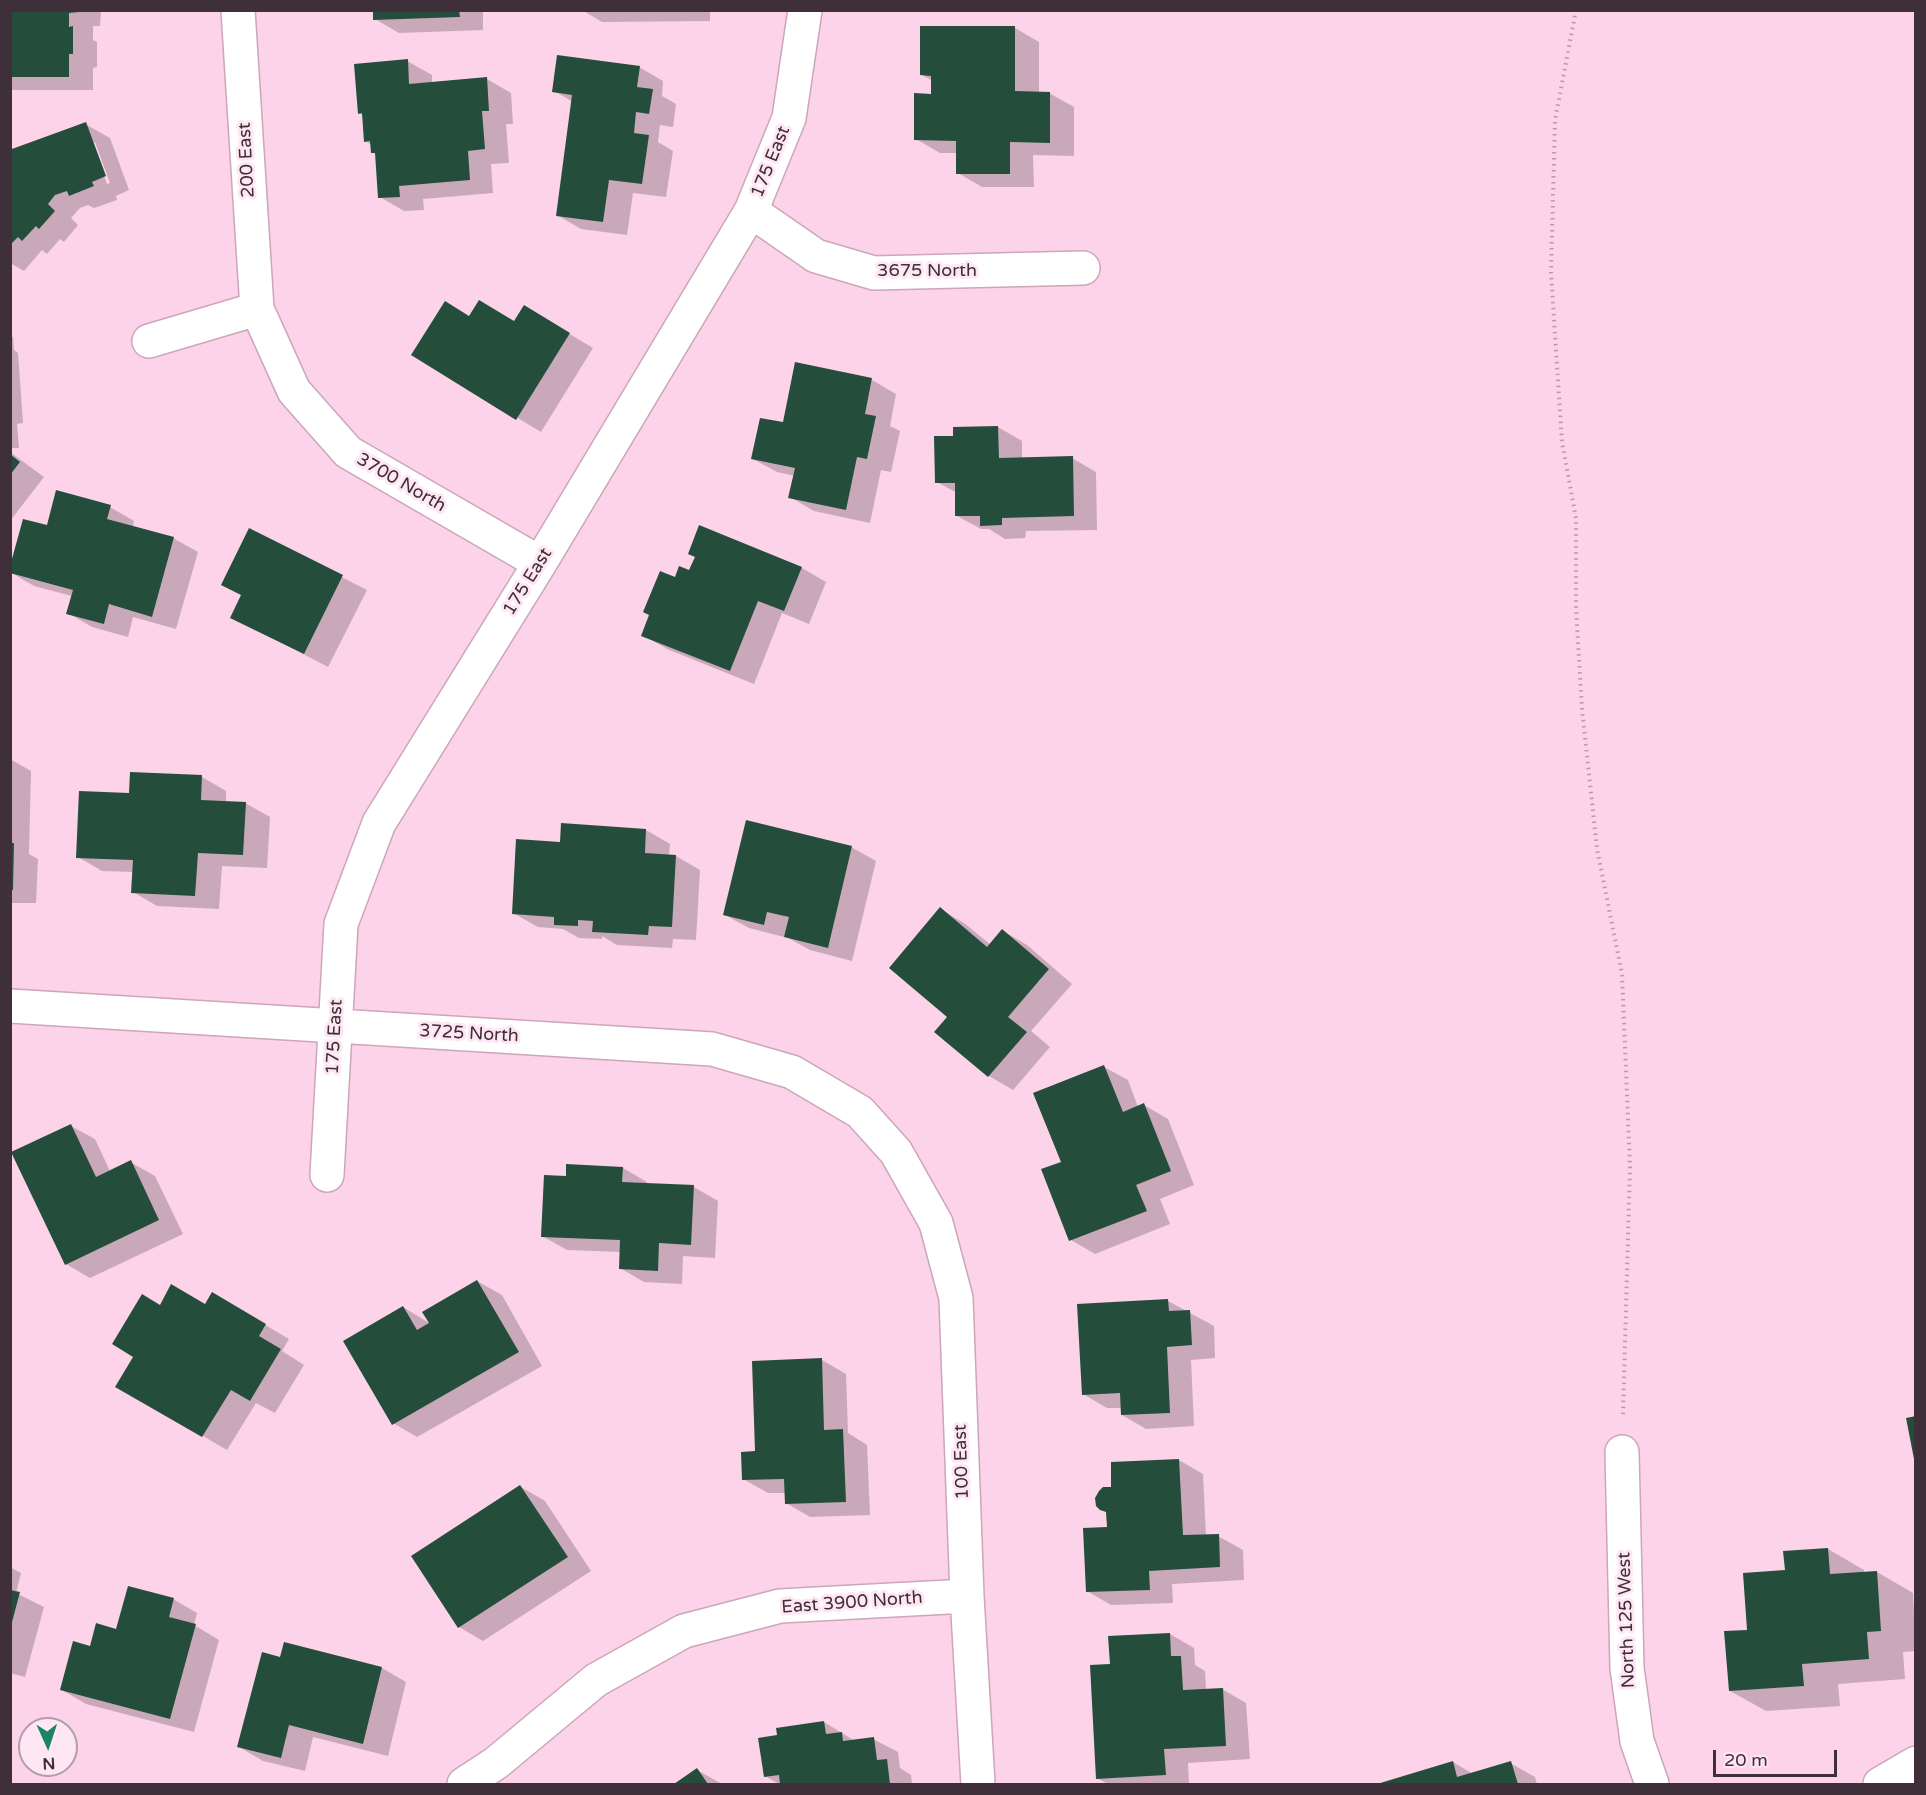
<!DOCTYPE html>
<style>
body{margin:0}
#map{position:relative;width:1926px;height:1795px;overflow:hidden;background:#fcd3e9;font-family:"Varela Round",sans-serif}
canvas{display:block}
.frame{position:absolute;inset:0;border:12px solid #3f2f38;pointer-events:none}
.north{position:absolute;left:18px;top:1717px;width:60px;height:60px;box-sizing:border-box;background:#ffe6f3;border:2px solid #b29da8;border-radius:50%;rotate:177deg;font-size:16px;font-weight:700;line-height:24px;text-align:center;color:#3f2f38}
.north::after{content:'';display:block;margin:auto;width:21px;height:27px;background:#1b8561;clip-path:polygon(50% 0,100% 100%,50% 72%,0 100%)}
.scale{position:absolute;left:1713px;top:1750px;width:124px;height:27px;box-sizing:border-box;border:3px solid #3f2f38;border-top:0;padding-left:8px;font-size:18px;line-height:21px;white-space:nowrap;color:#3f2f38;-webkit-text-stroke:4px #ffe6f3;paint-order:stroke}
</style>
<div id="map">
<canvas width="1926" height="1795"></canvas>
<div class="frame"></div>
<div class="north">N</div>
<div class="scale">20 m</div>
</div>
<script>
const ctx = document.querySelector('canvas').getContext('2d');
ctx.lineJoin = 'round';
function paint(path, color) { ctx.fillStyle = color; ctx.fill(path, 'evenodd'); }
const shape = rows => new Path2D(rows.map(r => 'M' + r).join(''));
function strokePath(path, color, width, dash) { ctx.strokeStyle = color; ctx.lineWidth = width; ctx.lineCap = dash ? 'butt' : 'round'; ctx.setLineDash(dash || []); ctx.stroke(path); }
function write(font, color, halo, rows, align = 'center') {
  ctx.font = font + ' "Varela Round",sans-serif'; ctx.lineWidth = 6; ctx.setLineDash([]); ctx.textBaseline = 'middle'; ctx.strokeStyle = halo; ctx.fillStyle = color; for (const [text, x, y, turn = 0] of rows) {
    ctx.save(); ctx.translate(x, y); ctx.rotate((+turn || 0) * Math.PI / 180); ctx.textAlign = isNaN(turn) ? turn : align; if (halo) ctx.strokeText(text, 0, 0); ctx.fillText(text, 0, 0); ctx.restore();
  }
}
paint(shape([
 [10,10,101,10,100,26,93,26,93,40,97,42,97,67,93,68,93,90,13,90,10,89],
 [375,10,483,10,483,30,399,33,375,19],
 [582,10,710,10,710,21,602,22],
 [1015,28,1039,42,1039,93,1049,93,1074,107,1074,156,1033,155,1034,187,982,187,958,173,957,153,940,153,916,139,932,95,933,81,922,75],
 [407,61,432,75,432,83,487,79,511,93,513,124,506,124,509,163,491,164,493,193,423,199,424,210,404,211,380,197,377,155,373,152,372,145,365,141,364,116,359,113],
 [639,67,663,81,662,96,676,104,673,127,660,125,658,142,673,151,666,197,633,193,627,235,581,229,557,215,573,102,554,91],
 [85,124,110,138,129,190,116,196,117,200,94,208,88,205,80,208,71,218,78,225,64,242,60,239,47,254,42,250,24,271,10,263,10,147,15,150],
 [91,142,95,142,110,183,107,184],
 [470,317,515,323,548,321,593,348,541,432,413,355],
 [10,336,13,337,14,350,18,353,23,423,17,424,19,448,10,448],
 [797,364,872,380,896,394,890,426,900,431,891,472,881,470,870,523,814,511,790,497,795,476,777,472,753,459,784,424],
 [998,427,1022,441,1022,459,1072,458,1096,472,1097,530,1026,531,1025,538,1005,539,989,529,981,529,957,516,957,493,937,482,954,437],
 [10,452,44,477,10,521],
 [110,507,134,521,133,527,173,538,198,552,176,629,133,617,128,637,92,627,68,613,72,596,34,586,10,572],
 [700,527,802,568,826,582,809,624,782,613,754,684,667,649,643,635,676,579,690,572,697,557],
 [249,530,367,590,328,667,232,617,243,595],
 [10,759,31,771,29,854,38,859,36,903,10,903],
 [202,777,226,791,226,803,245,803,270,817,267,868,222,866,219,909,157,906,133,892,134,872,102,871,78,857,130,794],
 [646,830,670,844,669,856,676,856,700,870,696,940,673,939,672,948,617,945,602,936,602,939,579,938,563,929,538,927,513,913,562,843],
 [851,847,876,861,852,961,810,950,788,938,749,928,725,915],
 [940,909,964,923,991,945,1003,931,1027,945,1072,984,1031,1031,1050,1047,1013,1090,989,1076,949,1017],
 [1104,1067,1128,1080,1138,1107,1144,1105,1168,1119,1194,1185,1160,1199,1170,1224,1095,1254,1071,1240,1062,1163],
 [71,1126,95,1139,110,1171,130,1162,155,1176,183,1234,90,1278,66,1264],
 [623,1168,647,1182,647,1185,694,1187,718,1201,715,1258,683,1256,682,1284,644,1282,620,1268,621,1252,567,1250,542,1236,567,1178],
 [477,1281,502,1295,542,1366,417,1437,393,1423,403,1307,431,1324],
 [213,1294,289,1339,282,1351,304,1365,275,1413,256,1403,227,1450,117,1386,135,1356,205,1305],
 [1168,1301,1214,1326,1215,1358,1191,1360,1194,1426,1146,1429,1122,1415,1122,1408,1107,1408,1083,1394],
 [822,1360,846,1374,848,1433,867,1445,870,1515,810,1517,786,1503,786,1493,768,1493,743,1479,757,1453],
 [1179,1460,1203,1474,1206,1536,1218,1536,1243,1550,1244,1580,1172,1584,1173,1603,1111,1605,1087,1591,1109,1528,1113,1488],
 [521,1487,545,1501,591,1571,483,1641,459,1627],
 [1828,1549,1864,1570,1864,1573,1877,1572,1913,1593,1916,1651,1903,1652,1905,1679,1838,1684,1840,1706,1766,1711,1730,1691,1748,1632],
 [10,1567,21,1573,16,1593,44,1607,25,1677,10,1673],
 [173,1599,197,1613,194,1625,219,1640,194,1732,86,1704,62,1690,91,1648,117,1630],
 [1170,1634,1194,1648,1195,1665,1205,1671,1206,1690,1222,1689,1246,1703,1250,1759,1188,1763,1189,1784,1108,1784,1097,1778],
 [285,1644,382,1668,406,1682,388,1756,313,1737,305,1771,263,1761,239,1747,281,1658],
 [824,1722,855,1741,873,1739,898,1752,900,1768,911,1775,912,1784,779,1784,765,1776,779,1736],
 [1453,1762,1473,1774,1510,1763,1535,1777,1537,1784,1381,1784],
 [697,1770,722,1784,676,1784]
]), '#0003');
paint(shape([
 [10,10,79,10,79,12,69,13,69,27,73,26,73,54,69,54,69,77,10,77],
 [373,10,459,10,460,17,373,20],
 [920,26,1015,26,1015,91,1050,92,1050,143,1010,142,1010,174,956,174,956,141,914,140,914,93,931,94,931,76,920,75],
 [557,55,640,66,637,87,653,89,649,114,636,112,634,133,649,135,642,184,609,180,603,222,556,216,572,95,552,92],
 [408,59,409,84,487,77,489,111,482,111,485,149,468,151,470,180,399,186,400,197,378,198,375,153,371,153,370,141,364,142,362,113,358,114,354,64],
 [86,122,106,176,92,182,94,186,69,196,67,191,55,195,48,204,55,211,39,229,36,226,22,241,18,237,10,245,10,148,12,149],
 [479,300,514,321,524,305,570,333,516,420,411,355,445,301,469,316],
 [795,362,872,378,865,414,876,416,867,459,857,457,846,510,788,498,795,468,751,459,760,418,783,422],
 [998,426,999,458,1073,456,1074,516,1002,518,1002,525,980,526,980,516,955,516,955,483,935,483,934,436,953,436,953,427],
 [10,454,20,462,10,475],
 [56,490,111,505,107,519,174,537,152,617,109,604,104,624,66,614,73,590,10,573,10,566,23,519,47,525],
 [699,525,802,567,784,611,758,601,730,671,641,636,649,615,643,612,660,571,675,577,679,566,689,570,695,557,688,554],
 [249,528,343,575,304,654,230,618,241,595,221,585],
 [130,772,202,775,201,800,246,802,243,855,198,853,195,896,131,893,133,860,76,858,79,791,129,793],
 [746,820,852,846,828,948,784,937,789,917,767,912,764,925,723,915],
 [561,823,646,829,645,853,676,855,672,927,649,926,648,935,592,932,593,921,578,920,578,926,554,925,554,917,512,914,516,839,560,842],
 [10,843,14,843,13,890,10,890],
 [940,907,987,947,1002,929,1049,969,1008,1017,1027,1032,988,1077,934,1032,947,1017,889,968],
 [1104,1065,1123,1112,1144,1103,1171,1171,1136,1185,1147,1211,1069,1241,1041,1169,1061,1162,1033,1093],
 [71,1124,96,1177,131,1160,159,1220,65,1265,11,1152],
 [566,1164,623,1167,622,1182,694,1185,691,1245,659,1243,658,1271,619,1269,620,1240,541,1237,544,1175,566,1176],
 [477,1280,519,1352,392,1425,343,1341,403,1306,417,1330,429,1323,422,1312],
 [171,1284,205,1304,212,1292,266,1324,259,1336,281,1349,250,1401,231,1390,202,1437,115,1387,133,1357,112,1344,142,1294,160,1305],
 [1168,1299,1169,1311,1190,1310,1192,1345,1167,1347,1170,1413,1121,1415,1120,1393,1082,1395,1077,1304],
 [822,1358,824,1430,843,1429,846,1502,785,1504,784,1479,742,1480,741,1452,755,1451,752,1361],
 [1916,1416,1916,1459,1914,1459,1906,1418],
 [1179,1459,1183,1535,1219,1534,1220,1567,1149,1571,1150,1590,1086,1592,1083,1528,1107,1527,1106,1512,1100,1510,1096,1506,1095,1498,1099,1491,1103,1487,1111,1487,1111,1462],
 [520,1485,568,1557,458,1628,411,1556],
 [1828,1548,1830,1574,1877,1571,1881,1631,1867,1632,1869,1659,1802,1664,1804,1686,1729,1691,1724,1631,1747,1630,1743,1573,1785,1570,1783,1551],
 [128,1586,174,1598,169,1617,196,1624,170,1719,60,1690,73,1641,90,1646,96,1623,116,1629],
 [10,1590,20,1592,11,1626,10,1626],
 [1170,1633,1171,1656,1181,1656,1183,1690,1223,1688,1226,1746,1164,1749,1166,1775,1096,1779,1090,1665,1110,1664,1108,1636],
 [284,1642,382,1667,363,1744,289,1725,281,1758,237,1747,262,1652,280,1657],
 [824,1721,826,1734,842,1732,843,1741,874,1737,877,1760,887,1759,890,1784,780,1784,779,1775,764,1777,758,1738,777,1735,776,1728],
 [1453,1761,1457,1777,1511,1761,1518,1784,1377,1784],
 [697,1768,708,1784,674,1784]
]), '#254d3c');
const minor = shape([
 [238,10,257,309,294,391,348,452,540,563],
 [751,211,816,256,874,273,1083,268],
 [149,341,257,309],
 [10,1006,712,1049,792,1072,860,1112,896,1152,936,1223,956,1298,967,1596,978,1784],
 [327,1175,341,924,379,823,540,563,751,211,789,118,805,10],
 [1622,1452,1627,1668,1637,1741,1652,1784],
 [464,1784,496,1763,596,1680,684,1631,780,1606,967,1596],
 [1880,1784,1916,1763]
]);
strokePath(minor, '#cca6bb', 36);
strokePath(shape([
 [1576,10,1555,120,1551,273,1562,442,1576,518,1576,608,1582,709,1597,849,1622,974,1630,1167,1623,1415]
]), '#b999aa', 4, [1.5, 4.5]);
strokePath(minor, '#fff', 33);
write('18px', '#3f2f38', '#ffe6f3', [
 ["200 East",247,160,-93],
 ["175 East",771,162,-68],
 ["3675 North",927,271],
 ["3700 North",401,483,30],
 ["175 East",528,582,-58],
 ["3725 North",469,1034,3],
 ["175 East",335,1037,-87],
 ["100 East",962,1462,-92],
 ["East 3900 North",852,1603,-4],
 ["North 125 West",1627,1620,-92]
]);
</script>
